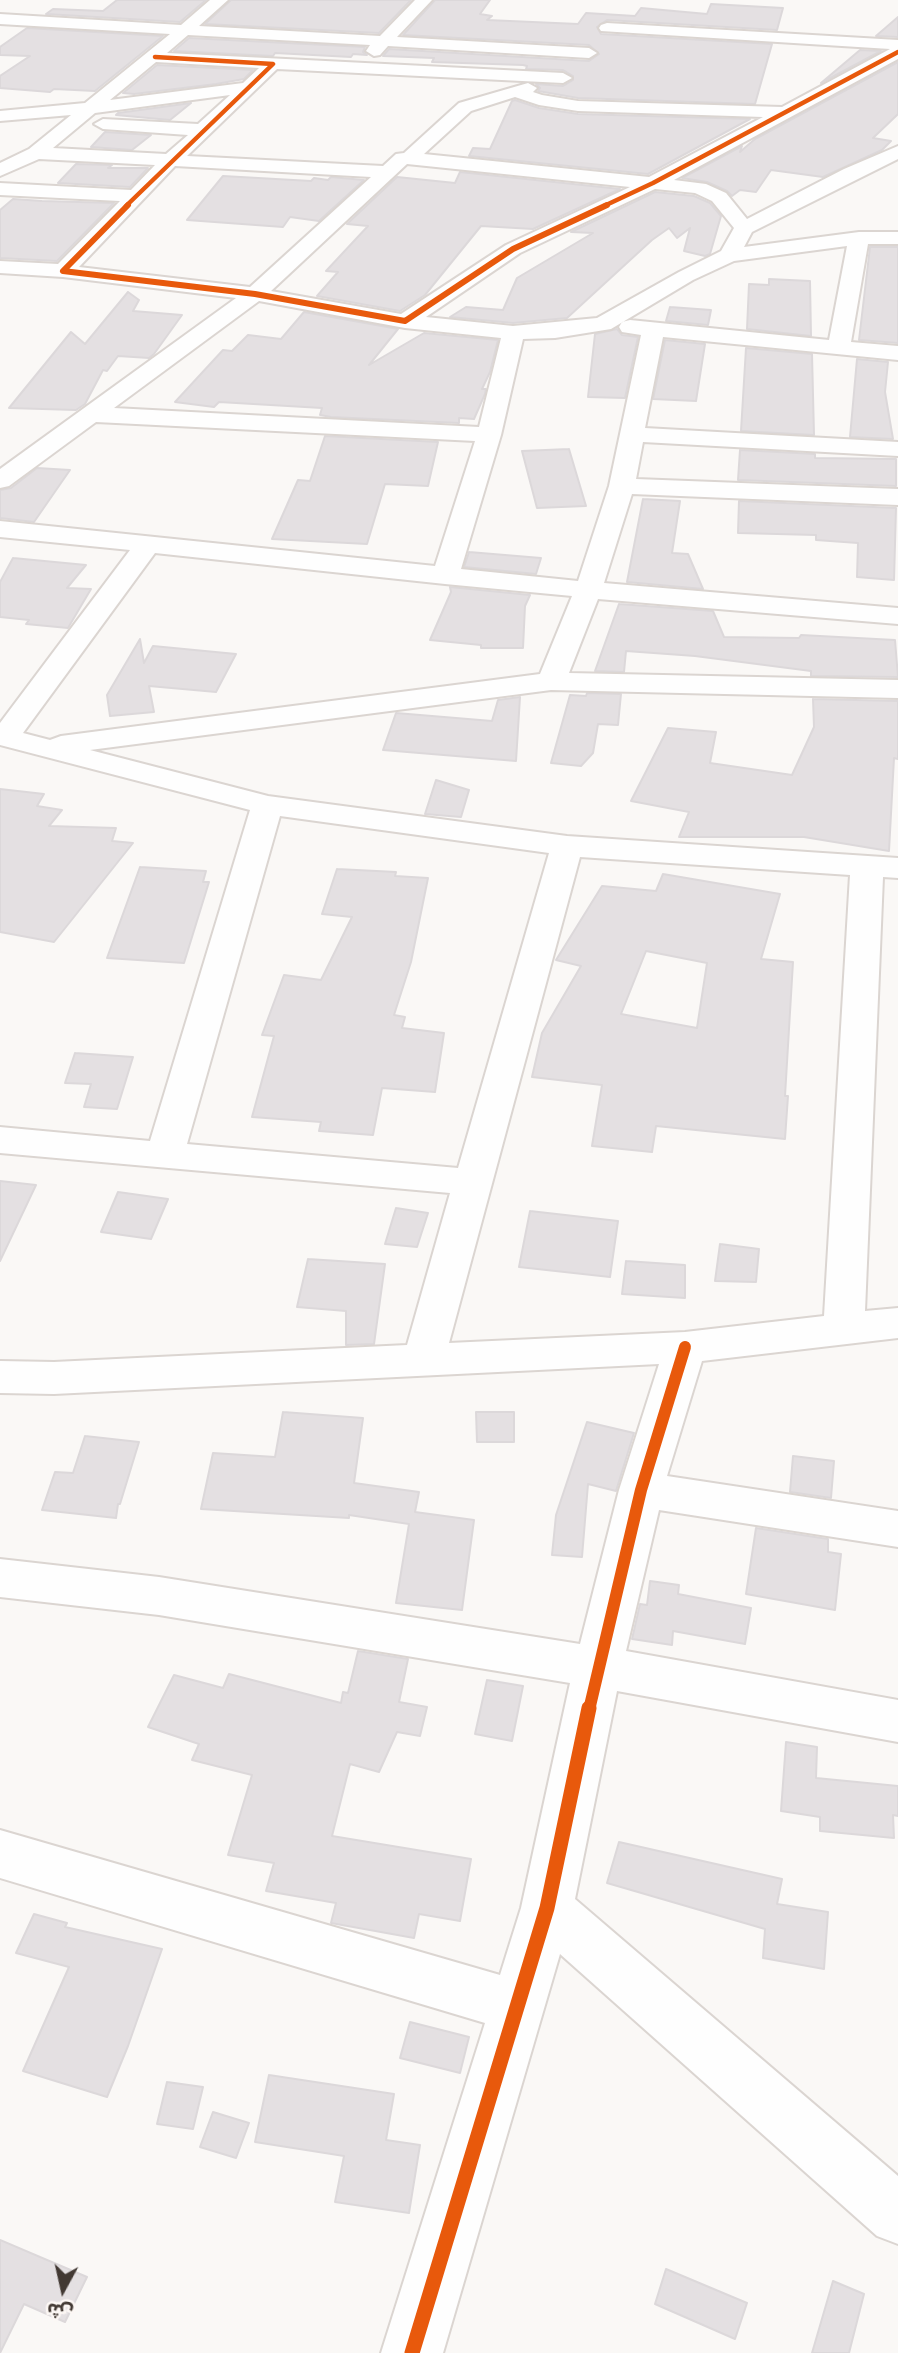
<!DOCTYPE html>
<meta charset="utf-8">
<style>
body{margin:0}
#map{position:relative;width:898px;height:2353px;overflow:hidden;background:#faf8f6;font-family:Figtree,"Noto Sans Arabic",sans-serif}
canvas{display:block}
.north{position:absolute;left:28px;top:2255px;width:70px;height:70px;-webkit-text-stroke:5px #fcf7f4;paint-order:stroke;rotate:188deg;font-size:19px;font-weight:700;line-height:28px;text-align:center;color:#423933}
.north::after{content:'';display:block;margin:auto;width:24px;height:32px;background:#423933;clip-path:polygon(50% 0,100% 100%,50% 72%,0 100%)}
</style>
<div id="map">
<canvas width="898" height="2353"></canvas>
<div class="north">ش</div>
</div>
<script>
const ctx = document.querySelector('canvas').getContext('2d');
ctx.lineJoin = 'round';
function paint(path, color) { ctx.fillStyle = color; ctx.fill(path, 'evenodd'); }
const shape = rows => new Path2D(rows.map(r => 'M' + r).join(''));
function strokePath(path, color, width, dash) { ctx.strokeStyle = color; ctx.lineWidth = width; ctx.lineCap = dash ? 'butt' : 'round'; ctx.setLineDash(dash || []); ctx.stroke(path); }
const building = shape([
 [117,0,206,0,180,22,46,14,53,9,103,11,117,0],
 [231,0,411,0,379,33,205,24,231,0],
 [435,0,490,0,480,14,492,16,487,20,578,24,586,13,635,16,641,8,707,14,711,4,783,8,777,30,607,20,597,27,601,34,772,44,755,104,578,98,538,91,540,88,536,84,563,86,573,80,573,76,563,70,526,69,527,66,523,65,432,62,434,58,383,56,389,49,589,61,599,54,589,45,403,35,435,0],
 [898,17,898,37,876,36,898,17],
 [27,28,163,36,95,91,54,89,50,92,0,88,0,76,30,56,0,55,0,47,27,28],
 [189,38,365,47,363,52,367,55,353,54,351,57,275,53,273,56,174,51,189,38],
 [860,50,881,51,821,83,860,50],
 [898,62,898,114,873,138,891,141,882,150,823,177,771,170,756,192,740,190,732,196,727,191,707,182,682,178,742,146,740,152,755,139,898,62],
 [157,65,253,70,244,79,216,84,134,94,123,93,157,65],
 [515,100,539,108,578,114,750,119,648,174,469,156,473,148,490,149,512,101,515,100],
 [191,103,170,120,116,115,118,113,191,103],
 [105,132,151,135,132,150,91,147,105,132],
 [76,164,112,165,108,168,148,168,130,187,58,183,76,164],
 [460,172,620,189,533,229,481,226,425,295,400,311,317,296,338,272,326,271,368,226,347,224,397,177,455,183,460,172],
 [223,176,311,181,314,178,328,180,331,177,364,180,319,221,290,217,283,227,187,220,223,176],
 [655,192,694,196,710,203,721,216,710,254,705,256,684,251,690,228,677,238,669,228,652,240,567,318,513,323,450,317,466,307,503,310,517,278,593,233,571,232,655,192],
 [13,199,42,201,114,203,57,261,0,258,0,210,13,199],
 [870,247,898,247,898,343,859,340,870,247],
 [769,279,810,281,811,336,747,329,749,284,769,285,769,279],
 [128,292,139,300,133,311,182,315,154,354,149,358,118,356,107,371,103,370,85,404,76,410,9,408,71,332,85,344,128,292],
 [670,307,711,310,708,325,666,321,670,307],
 [304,312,398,329,369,365,424,333,498,340,490,372,482,389,486,389,485,394,474,419,459,418,459,423,331,417,320,415,322,408,219,402,214,407,175,402,223,350,232,351,248,335,281,339,304,312],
 [617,329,622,335,638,337,625,398,588,397,595,334,617,329],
 [665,340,705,344,696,401,653,399,665,340],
 [746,348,812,354,814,435,741,431,746,348],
 [857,359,888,362,885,392,893,439,850,437,857,359],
 [325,436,438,442,428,486,385,484,367,544,272,539,298,480,310,481,325,436],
 [569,449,586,506,537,508,522,451,569,449],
 [740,450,815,454,815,458,896,459,896,486,738,480,740,450],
 [37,468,70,470,34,522,0,518,0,490,11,488,37,468],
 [643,499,680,501,672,553,688,554,703,589,627,582,643,499],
 [739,501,896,508,894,580,857,577,858,543,816,540,816,535,738,533,739,501],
 [469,552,541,558,536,574,464,567,469,552],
 [13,558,86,565,67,588,91,589,68,628,26,624,29,620,0,617,0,582,13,558],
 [450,587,530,595,525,606,523,648,481,648,481,645,430,640,451,592,450,587],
 [619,604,713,611,724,637,799,638,801,635,895,640,898,677,811,676,811,671,695,656,626,651,624,672,595,671,619,604],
 [140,639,144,663,153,646,236,654,216,692,149,686,154,712,110,716,107,695,140,639],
 [587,693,621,694,618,725,598,724,593,753,581,766,551,763,570,695,586,696,587,693],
 [520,697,516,761,383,750,396,713,492,721,498,700,520,697],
 [813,699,898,701,898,759,894,758,889,851,804,837,679,837,689,812,631,801,668,728,716,732,710,763,792,775,814,727,813,699],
 [436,780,469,790,461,817,425,814,436,780],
 [0,789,44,794,37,806,62,810,49,826,116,828,112,841,133,843,54,942,0,932,0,789],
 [140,867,206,871,203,882,209,882,184,963,107,958,140,867],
 [337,869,396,872,395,876,428,878,411,962,394,1015,405,1017,402,1028,444,1033,435,1092,382,1088,373,1135,319,1131,321,1122,252,1117,274,1036,262,1035,284,975,321,980,352,917,322,914,337,869],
 [663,874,780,894,761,959,793,962,785,1096,788,1096,785,1139,656,1126,652,1152,592,1146,602,1085,532,1077,542,1033,581,966,556,960,602,886,656,891,663,874],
 [646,951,707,963,697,1028,621,1014,646,951],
 [75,1053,133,1057,117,1109,84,1107,91,1084,65,1083,75,1053],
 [0,1181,36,1185,0,1261,0,1181],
 [118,1192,168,1199,151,1239,101,1232,118,1192],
 [396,1208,428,1213,417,1247,385,1244,396,1208],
 [530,1211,618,1221,610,1277,519,1267,530,1211],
 [720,1244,759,1249,756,1282,715,1281,720,1244],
 [308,1259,385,1264,374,1344,346,1345,346,1311,297,1307,308,1259],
 [626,1261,685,1265,685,1298,622,1294,626,1261],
 [283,1412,363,1418,354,1483,419,1492,415,1512,474,1520,462,1610,396,1603,409,1524,349,1515,349,1518,201,1509,213,1453,275,1457,283,1412],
 [476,1412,514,1412,514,1442,477,1442,476,1412],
 [587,1422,634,1433,616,1491,588,1484,582,1557,552,1555,556,1515,587,1422],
 [85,1436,139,1442,120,1504,118,1504,116,1518,42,1510,55,1472,73,1473,85,1436],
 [793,1456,834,1461,831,1498,790,1492,793,1456],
 [756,1528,828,1539,828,1552,841,1554,835,1610,746,1594,756,1528],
 [650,1581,679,1585,678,1594,751,1608,745,1644,673,1631,672,1645,632,1639,640,1604,647,1605,650,1581],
 [358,1651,408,1659,399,1702,427,1707,420,1736,397,1732,379,1772,350,1764,332,1836,471,1859,460,1921,419,1914,414,1938,331,1923,336,1903,266,1891,274,1863,228,1855,252,1775,192,1760,199,1744,148,1727,174,1675,223,1688,229,1674,341,1703,343,1692,348,1693,358,1651],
 [487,1680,523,1686,512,1741,475,1734,487,1680],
 [786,1742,817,1747,816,1778,898,1786,898,1816,893,1815,894,1838,820,1831,820,1817,781,1811,786,1742],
 [619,1842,782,1879,777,1904,828,1912,824,1969,763,1958,765,1929,607,1883,619,1842],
 [34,1914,67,1923,65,1927,162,1949,128,2046,107,2097,23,2071,69,1967,16,1953,34,1914],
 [410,2022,469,2037,460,2073,400,2058,410,2022],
 [269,2075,394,2094,386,2140,420,2145,409,2213,335,2202,344,2156,255,2142,269,2075],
 [167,2082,203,2087,193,2129,157,2124,167,2082],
 [213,2112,249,2123,236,2158,200,2147,213,2112],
 [0,2240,87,2277,65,2322,24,2304,0,2353,0,2240],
 [666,2269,747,2303,735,2339,655,2304,666,2269],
 [833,2281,864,2294,849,2353,812,2353,833,2281]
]);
paint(building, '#e4e0e2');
strokePath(building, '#dcd8da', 2);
const street = shape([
 [210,0,228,0,199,26,380,36,415,0,432,0,397,37,589,48,597,53,589,58,388,46,380,55,374,56,366,51,370,45,188,35,167,53,563,73,572,78,563,83,277,69,187,156,383,166,396,154,404,153,459,103,528,83,537,88,533,92,542,95,578,101,782,107,890,49,601,31,599,28,601,25,607,23,898,40,898,59,674,180,706,184,726,193,747,219,844,169,898,146,898,159,752,232,744,247,859,232,898,232,898,244,868,244,851,342,898,346,898,360,663,337,645,428,898,442,898,456,643,442,636,479,898,489,898,505,632,494,604,583,898,608,898,624,598,599,569,673,898,680,898,698,551,690,90,750,268,796,567,836,898,858,898,878,883,877,865,1311,898,1308,898,1338,702,1361,667,1476,898,1511,898,1547,659,1510,626,1651,898,1700,898,1742,617,1691,575,1899,898,2176,898,2244,877,2236,560,1954,443,2353,381,2353,485,2023,0,1878,0,1830,500,1975,521,1908,570,1683,159,1615,0,1597,0,1559,159,1577,580,1644,619,1490,659,1364,54,1394,0,1393,0,1361,54,1362,407,1345,450,1193,0,1153,0,1127,150,1141,250,810,0,745,0,723,130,550,0,537,0,521,435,566,475,441,96,422,9,486,0,488,0,469,236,298,63,277,0,273,0,261,58,264,120,201,0,195,0,183,131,190,155,165,39,159,0,176,0,163,29,149,71,115,0,121,0,111,85,103,170,34,0,24,0,14,181,25,210,0],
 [156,62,259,68,243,83,110,100,156,62],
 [230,95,198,124,103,119,94,124,103,129,188,135,166,154,53,148,95,113,230,95],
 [515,97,539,105,578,111,763,117,649,177,424,154,471,111,515,97],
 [407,164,630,187,506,245,401,314,271,291,407,164],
 [175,166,371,177,250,287,79,267,175,166],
 [655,189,695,193,712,201,734,228,721,251,679,272,597,318,513,326,426,317,520,253,655,189],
 [847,246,829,340,630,320,622,322,619,327,622,332,641,335,609,486,578,581,461,569,501,435,523,339,555,338,611,329,693,280,734,261,847,246],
 [259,301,405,328,501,338,479,427,114,408,259,301],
 [155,553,445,584,572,596,540,674,61,736,50,740,23,733,155,553],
 [280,816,549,853,458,1168,187,1144,280,816],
 [580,857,850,875,824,1316,685,1332,449,1343,580,857]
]);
strokePath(street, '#dbd5d1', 4);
paint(street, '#fefefe');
strokePath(shape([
 [126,206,273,64,155,57],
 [604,206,653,183,898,52]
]), '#e8590c', 4.5);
strokePath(shape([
 [128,205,63,271,255,294,405,321,513,249,607,205]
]), '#e8590c', 6);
strokePath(shape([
 [589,1710,641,1490,685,1347]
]), '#e8590c', 12);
strokePath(shape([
 [412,2353,547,1908,589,1708]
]), '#e8590c', 15);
</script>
